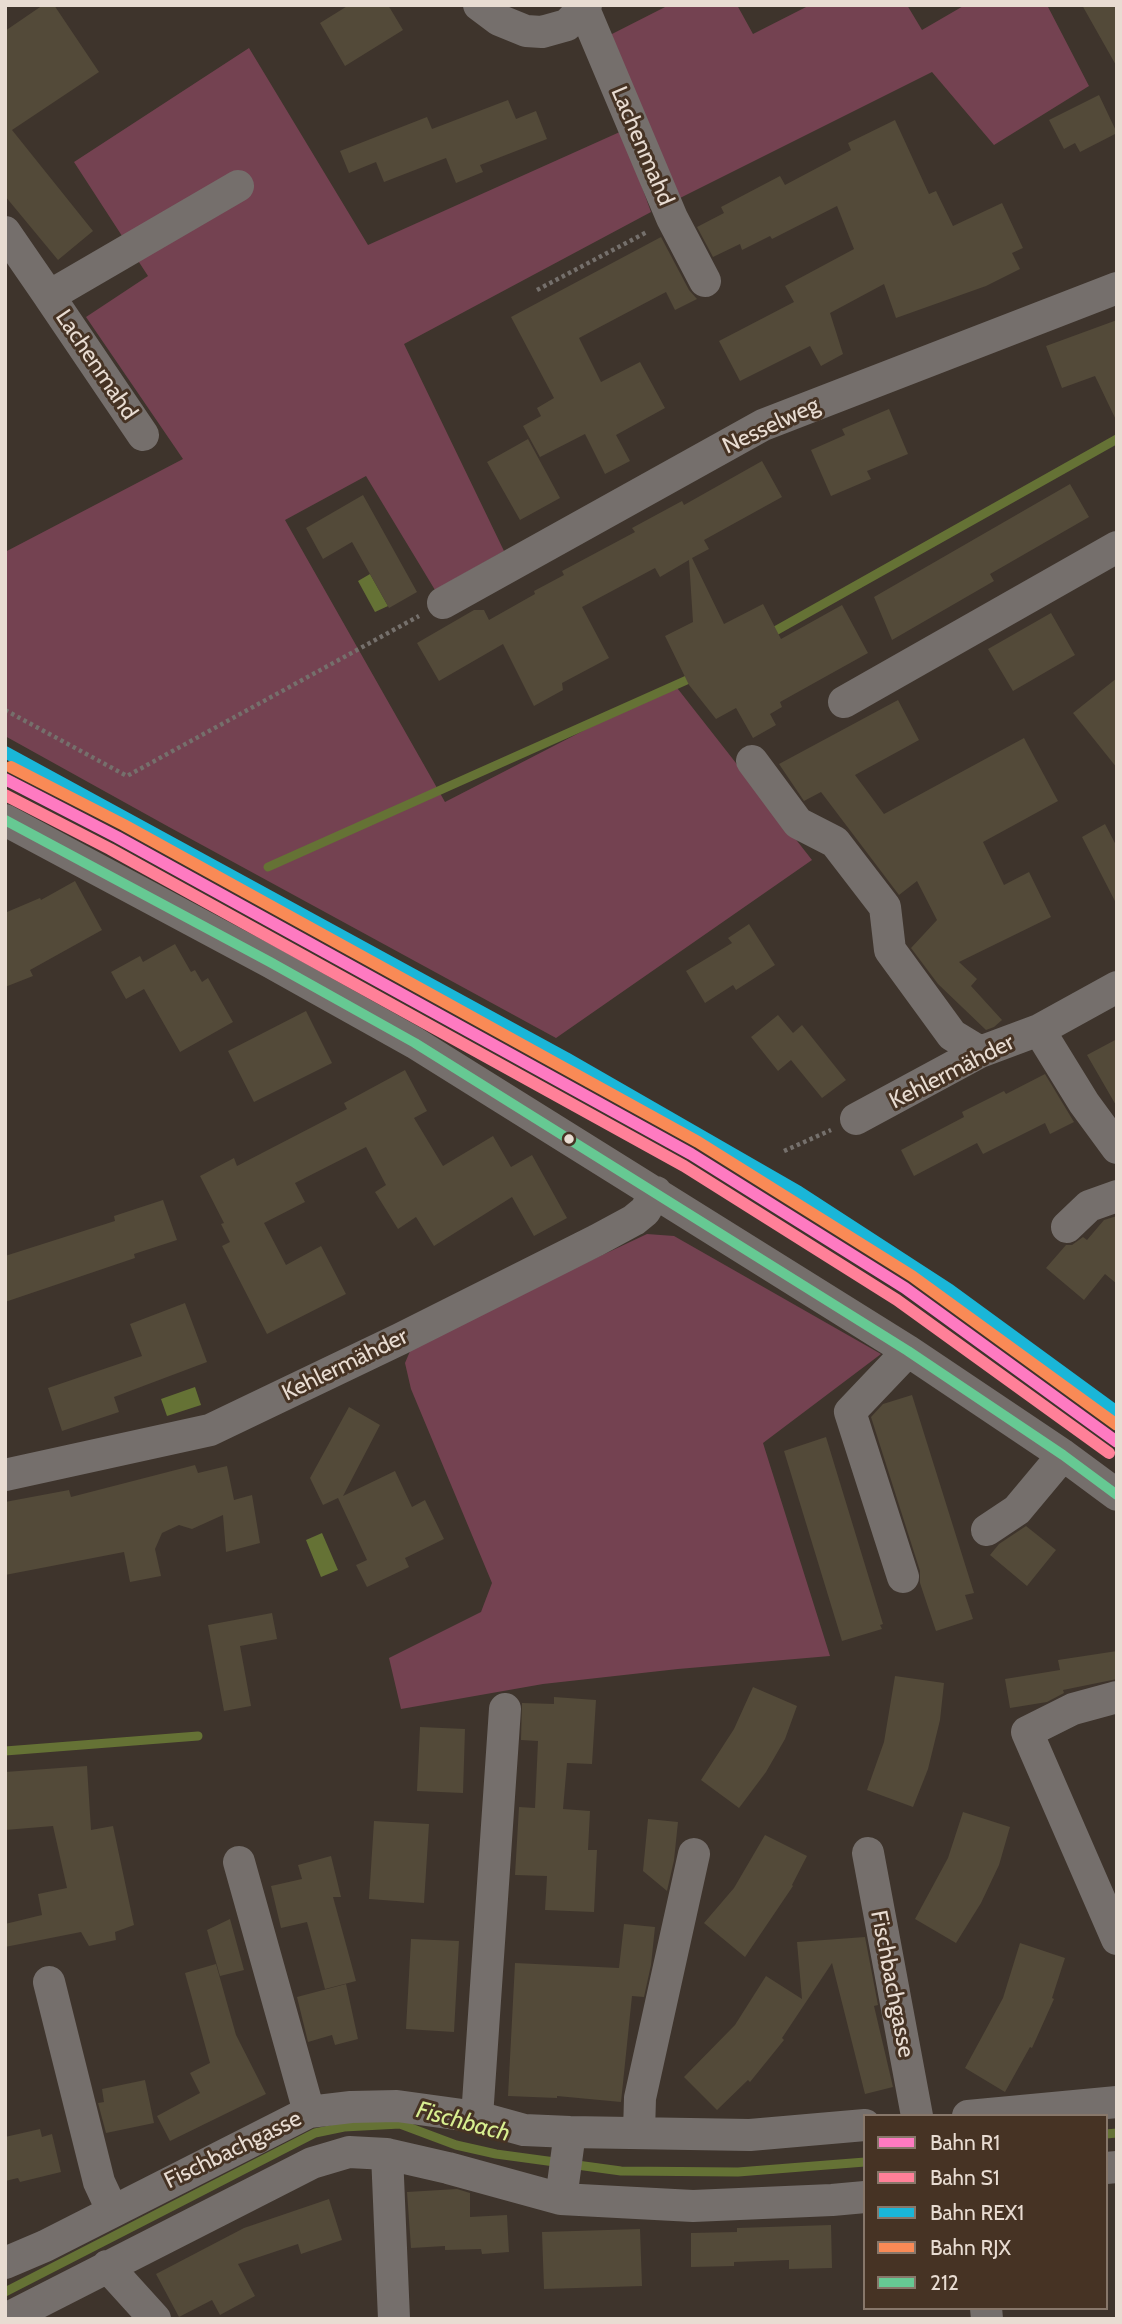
<!DOCTYPE html>
<meta charset="utf-8">
<style>
body{margin:0}
#map{position:relative;width:1122px;height:2324px;overflow:hidden;background:#3e342c;font-family:Cabin,sans-serif}
canvas{display:block}
.frame{position:absolute;inset:0;border:7px solid #e8dcd2;pointer-events:none}
.legend{position:absolute;left:863px;top:2114px;width:245px;height:196px;box-sizing:border-box;background:#463324;border:2px solid #87776a;margin:0;padding:9px 12px;list-style:none;font-size:21px;color:#e8dcd2}
.legend li{display:flex;align-items:center;gap:14px;height:35px}
.legend b{width:35px;border:2px solid #87776a}
</style>
<div id="map">
<canvas width="1122" height="2324"></canvas>
<div class="frame"></div>
<ul class="legend">
<li><b style="height:9px;background:#fe7ac1"></b>Bahn R1</li>
<li><b style="height:9px;background:#ff8098"></b>Bahn S1</li>
<li><b style="height:9px;background:#1ab6d8"></b>Bahn REX1</li>
<li><b style="height:9px;background:#f98a56"></b>Bahn RJX</li>
<li><b style="height:9px;background:#66c993"></b>212</li>
</ul>
</div>
<script>
const ctx = document.querySelector('canvas').getContext('2d');
ctx.lineJoin = 'round';
function paint(path, color) { ctx.fillStyle = color; ctx.fill(path, 'evenodd'); }
const shape = rows => new Path2D(rows.map(r => 'M' + r).join(''));
function strokePath(path, color, width, dash) { ctx.strokeStyle = color; ctx.lineWidth = width; ctx.lineCap = dash ? 'butt' : 'round'; ctx.setLineDash(dash || []); ctx.stroke(path); }
function write(font, color, halo, rows, align = 'center') {
  ctx.font = font + ' Cabin,sans-serif'; ctx.lineWidth = 6; ctx.setLineDash([]); ctx.textBaseline = 'middle'; ctx.strokeStyle = halo; ctx.fillStyle = color; for (const [text, x, y, turn = 0] of rows) {
    ctx.save(); ctx.translate(x, y); ctx.rotate((+turn || 0) * Math.PI / 180); ctx.textAlign = isNaN(turn) ? turn : align; if (halo) ctx.strokeText(text, 0, 0); ctx.fillText(text, 0, 0); ctx.restore();
  }
}
paint(shape([
 [669,5,737,5,753,34,810,5,907,5,922,30,965,5,1047,5,1089,86,994,145,932,72,680,198,610,35],
 [249,48,368,245,622,131,651,212,404,344,504,551,435,590,366,476,285,520,445,802,674,684,812,860,556,1038,169,827,5,736,5,552,183,459,86,317,148,276,74,162],
 [647,1234,674,1236,881,1354,763,1443,830,1656,678,1669,543,1684,401,1709,389,1658,481,1612,492,1583,411,1389,405,1363,413,1344]
]), '#744251');
paint(shape([
 [370,574,388,606,375,612,358,581],
 [195,1387,201,1405,167,1416,161,1399],
 [322,1533,338,1570,321,1577,306,1540]
]), '#657235');
strokePath(shape([
 [768,635,1117,439],
 [268,867,698,675],
 [5,1751,198,1736],
 [1106,2134,1117,2133],
 [5,2292,315,2133,344,2127,400,2124,456,2145,496,2154,621,2171,738,2172,865,2162]
]), '#657235', 9);
paint(shape([
 [43,5,54,5,99,72,12,130,93,231,58,260,5,196,5,31],
 [349,5,388,5,403,30,345,66,320,23],
 [1082,5,1117,5,1117,67],
 [1099,95,1117,133,1080,152,1075,143,1064,149,1049,120],
 [508,100,516,119,536,111,547,139,480,165,483,172,456,183,446,158,384,182,376,162,349,173,340,151,427,117,432,129],
 [895,120,929,194,936,191,953,226,1002,203,1023,248,1012,253,1020,269,986,286,896,318,884,284,830,313,843,354,821,366,810,346,740,381,719,341,794,302,785,286,854,249,837,206,772,239,770,236,742,250,740,244,713,257,697,227,724,213,721,207,780,176,785,185,851,150,848,143],
 [661,237,689,290,697,299,675,310,666,292,579,338,601,382,640,362,665,408,616,435,630,461,605,474,585,434,540,457,523,426,541,416,537,408,554,398,511,317],
 [1117,320,1117,422,1095,376,1062,388,1046,346],
 [889,409,908,454,867,471,871,479,831,496,811,450,845,435,842,429],
 [528,439,560,498,520,520,487,462],
 [762,461,782,497,704,540,709,549,692,558,724,624,763,604,781,639,842,605,868,653,780,702,782,707,770,714,776,725,753,738,736,708,716,719,689,685,665,636,693,622,689,560,660,577,655,568,582,607,609,658,562,683,563,690,534,706,503,644,439,681,417,643,474,610,484,610,489,620,535,594,534,591,564,575,562,571,635,532,632,528,682,501,684,505],
 [1070,484,1089,517,990,574,994,581,892,640,874,597],
 [363,495,417,592,389,608,352,542,323,559,306,528],
 [1051,613,1075,655,1013,691,988,649],
 [1117,678,1117,768,1073,713],
 [898,700,919,740,855,775,884,814,1024,738,1058,801,983,842,1004,885,1029,872,1051,917,959,962,977,979,971,986,1002,1020,994,1027,986,1030,938,984,911,948,937,920,917,881,899,895,821,792,804,801,779,764],
 [1105,824,1117,847,1117,905,1082,837],
 [75,881,102,930,30,970,33,976,5,987,5,911,7,912,40,898,41,900],
 [749,924,775,965,736,990,733,985,705,1003,686,971,732,943,728,938],
 [175,944,191,972,195,970,202,982,208,978,233,1022,180,1052,144,989,126,999,111,972,140,956,143,962],
 [306,1011,332,1063,254,1102,228,1051],
 [778,1015,793,1033,802,1025,846,1080,822,1098,791,1060,778,1071,751,1037],
 [1117,1039,1117,1107,1087,1055],
 [405,1070,427,1111,414,1118,443,1166,493,1136,511,1167,532,1155,567,1218,534,1236,512,1197,434,1246,416,1217,398,1229,375,1192,386,1185,366,1147,295,1183,305,1202,264,1223,286,1265,321,1246,346,1294,267,1334,222,1246,230,1242,221,1224,224,1223,200,1176,234,1158,237,1166,347,1109,344,1103],
 [1045,1074,1074,1122,1050,1134,1045,1123,983,1154,977,1143,914,1176,901,1150,964,1117,962,1112,1004,1091,1006,1094],
 [163,1200,177,1240,134,1254,135,1258,5,1302,5,1256,115,1221,114,1216],
 [1117,1216,1117,1284,1105,1274,1084,1300,1046,1268,1066,1245,1072,1245,1083,1237,1087,1240,1104,1220],
 [185,1303,207,1362,114,1397,119,1412,62,1431,48,1388,142,1356,130,1324],
 [912,1395,974,1593,965,1595,973,1619,936,1631,920,1583,920,1571,871,1417,883,1404],
 [349,1407,380,1425,343,1496,395,1471,412,1507,425,1500,444,1539,405,1558,409,1567,367,1587,356,1565,367,1560,338,1498,323,1505,310,1478],
 [826,1437,883,1624,880,1625,882,1629,842,1641,784,1451],
 [195,1465,198,1473,227,1466,234,1500,252,1495,260,1543,226,1552,223,1515,192,1529,179,1525,162,1533,155,1549,161,1576,130,1582,124,1552,5,1575,5,1502,69,1490,71,1497],
 [1026,1526,1056,1550,1027,1586,990,1555,999,1544],
 [272,1613,277,1639,240,1646,251,1706,224,1711,208,1625],
 [1117,1651,1117,1679,1063,1690,1064,1693,1047,1702,1010,1708,1005,1679,1060,1670,1058,1660],
 [895,1676,944,1683,940,1720,928,1769,913,1807,867,1790,884,1742],
 [753,1687,797,1706,785,1739,766,1772,739,1808,701,1780,734,1729],
 [554,1697,596,1700,592,1764,567,1763,563,1809,590,1811,588,1850,597,1850,594,1912,545,1910,547,1876,515,1875,519,1807,535,1808,538,1741,521,1740,522,1703,554,1704],
 [420,1727,465,1729,463,1793,417,1791],
 [87,1766,91,1830,113,1826,134,1925,115,1932,116,1940,89,1946,81,1932,5,1947,5,1924,42,1915,38,1894,67,1888,53,1826,5,1830,5,1772],
 [963,1812,1010,1827,999,1865,981,1903,956,1943,915,1919,948,1858],
 [648,1819,678,1822,674,1860,667,1891,643,1871],
 [374,1821,429,1824,424,1903,369,1899],
 [765,1835,807,1856,792,1885,793,1886,745,1957,704,1923,734,1888],
 [331,1856,341,1897,333,1897,356,1981,325,1989,307,1922,281,1928,271,1886,302,1879,298,1865],
 [230,1919,244,1970,220,1976,207,1930],
 [624,1924,655,1927,651,1965,644,1997,632,1996,621,2102,557,2096,557,2098,508,2096,515,1963,619,1968],
 [865,1937,878,2005,874,2006,893,2087,865,2094,832,1963,782,2038,784,2040,750,2082,748,2080,717,2110,684,2077,735,2025,766,1976,802,1999,797,1942],
 [411,1939,459,1941,454,2032,406,2029],
 [1020,1943,1065,1958,1052,1998,1054,1999,1032,2048,1030,2047,1005,2092,965,2068,1003,1998],
 [216,1964,236,2035,266,2094,170,2141,157,2116,200,2093,190,2073,210,2063,185,1973],
 [346,1984,358,2039,335,2045,332,2035,308,2042,297,1997],
 [145,2080,154,2123,106,2133,98,2103,104,2102,102,2089],
 [40,2129,42,2137,52,2134,61,2172,20,2182,18,2178,5,2181,5,2137],
 [457,2189,470,2193,470,2217,507,2215,509,2252,482,2254,481,2249,445,2250,445,2246,411,2248,407,2192],
 [329,2199,342,2240,301,2254,298,2244,238,2264,255,2296,220,2315,212,2300,179,2317,156,2274,244,2228],
 [831,2225,832,2268,789,2269,789,2260,734,2262,734,2266,691,2267,691,2233,737,2232,737,2228],
 [640,2229,642,2286,544,2289,542,2232]
]), '#534a39');
strokePath(shape([
 [537,290,647,232],
 [5,710,127,776,419,616],
 [784,1151,831,1130]
]), '#75706c', 4.5, [3.5, 3.5]);
strokePath(shape([
 [479,5,499,20,526,31,542,32,567,25,586,5],
 [584,9,672,218,705,281],
 [5,232,49,296,238,186],
 [49,296,143,435],
 [443,603,763,425,1117,288],
 [844,702,1117,547],
 [752,761,798,823,835,842,885,907,890,950,952,1035,980,1052],
 [5,820,270,962,415,1043,908,1351,1063,1455,1117,1495],
 [1039,1030,1084,1103,1117,1148],
 [856,1119,980,1052,1039,1030,1117,987],
 [1067,1227,1089,1206,1117,1196],
 [5,1475,210,1430,400,1339,597,1240,634,1220,645,1211,656,1192],
 [987,1530,1017,1510,1063,1455],
 [903,1577,850,1412,908,1351],
 [1117,1697,1073,1709,1027,1732,1117,1939],
 [868,1853,917,2116],
 [239,1862,309,2112],
 [49,1982,99,2182,112,2210],
 [968,2116,1117,2102],
 [477,2117,505,1709],
 [639,2132,640,2098,694,1854],
 [387,2154,394,2319],
 [1106,2168,1117,2167],
 [561,2199,570,2132],
 [5,2263,45,2246,309,2112,351,2107,397,2106,477,2117,524,2130,570,2132,750,2135,865,2125],
 [107,2266,155,2319],
 [986,2308,987,2319],
 [6,2319,312,2163,349,2152,387,2154,448,2168,561,2199,693,2206,832,2200,865,2197]
]), '#756f6c', 32);
strokePath(shape([
 [5,820,270,962,415,1043,908,1351,1063,1455,1117,1495]
]), '#66c993', 10);
strokePath(shape([
 [5,779,117,837,691,1154,905,1288,1117,1442]
]), '#fe7ac1', 12);
strokePath(shape([
 [5,795,110,849,684,1166,897,1300,1109,1453]
]), '#ff8098', 12);
strokePath(shape([
 [5,752,566,1058,799,1192,950,1290,1117,1412]
]), '#1ab6d8', 12);
strokePath(shape([
 [11,767,124,825,698,1142,912,1276,1117,1425]
]), '#f98a56', 12);
for (const [x, y, r, color] of [
 [569,1139,6,"#e8dcd2"]
]) { const dot = new Path2D(); dot.arc(x, y, r, 0, 2 * Math.PI); ctx.fillStyle = color; ctx.fill(dot); strokePath(dot, '#463324', 2.5); }
write('23px', '#e8dcd2', '#463324', [
 ["Lachenmahd",642,146,67],
 ["Lachenmahd",96,365,56],
 ["Nesselweg",771,426,-25],
 ["Kehlermähder",952,1072,-27],
 ["Kehlermähder",345,1365,-26],
 ["Fischbachgasse",892,1984,79],
 ["Fischbachgasse",233,2150,-26]
]);
write('italic 24px', '#d8ef90', '#463324', [
 ["Fischbach",463,2122,15]
]);
</script>
